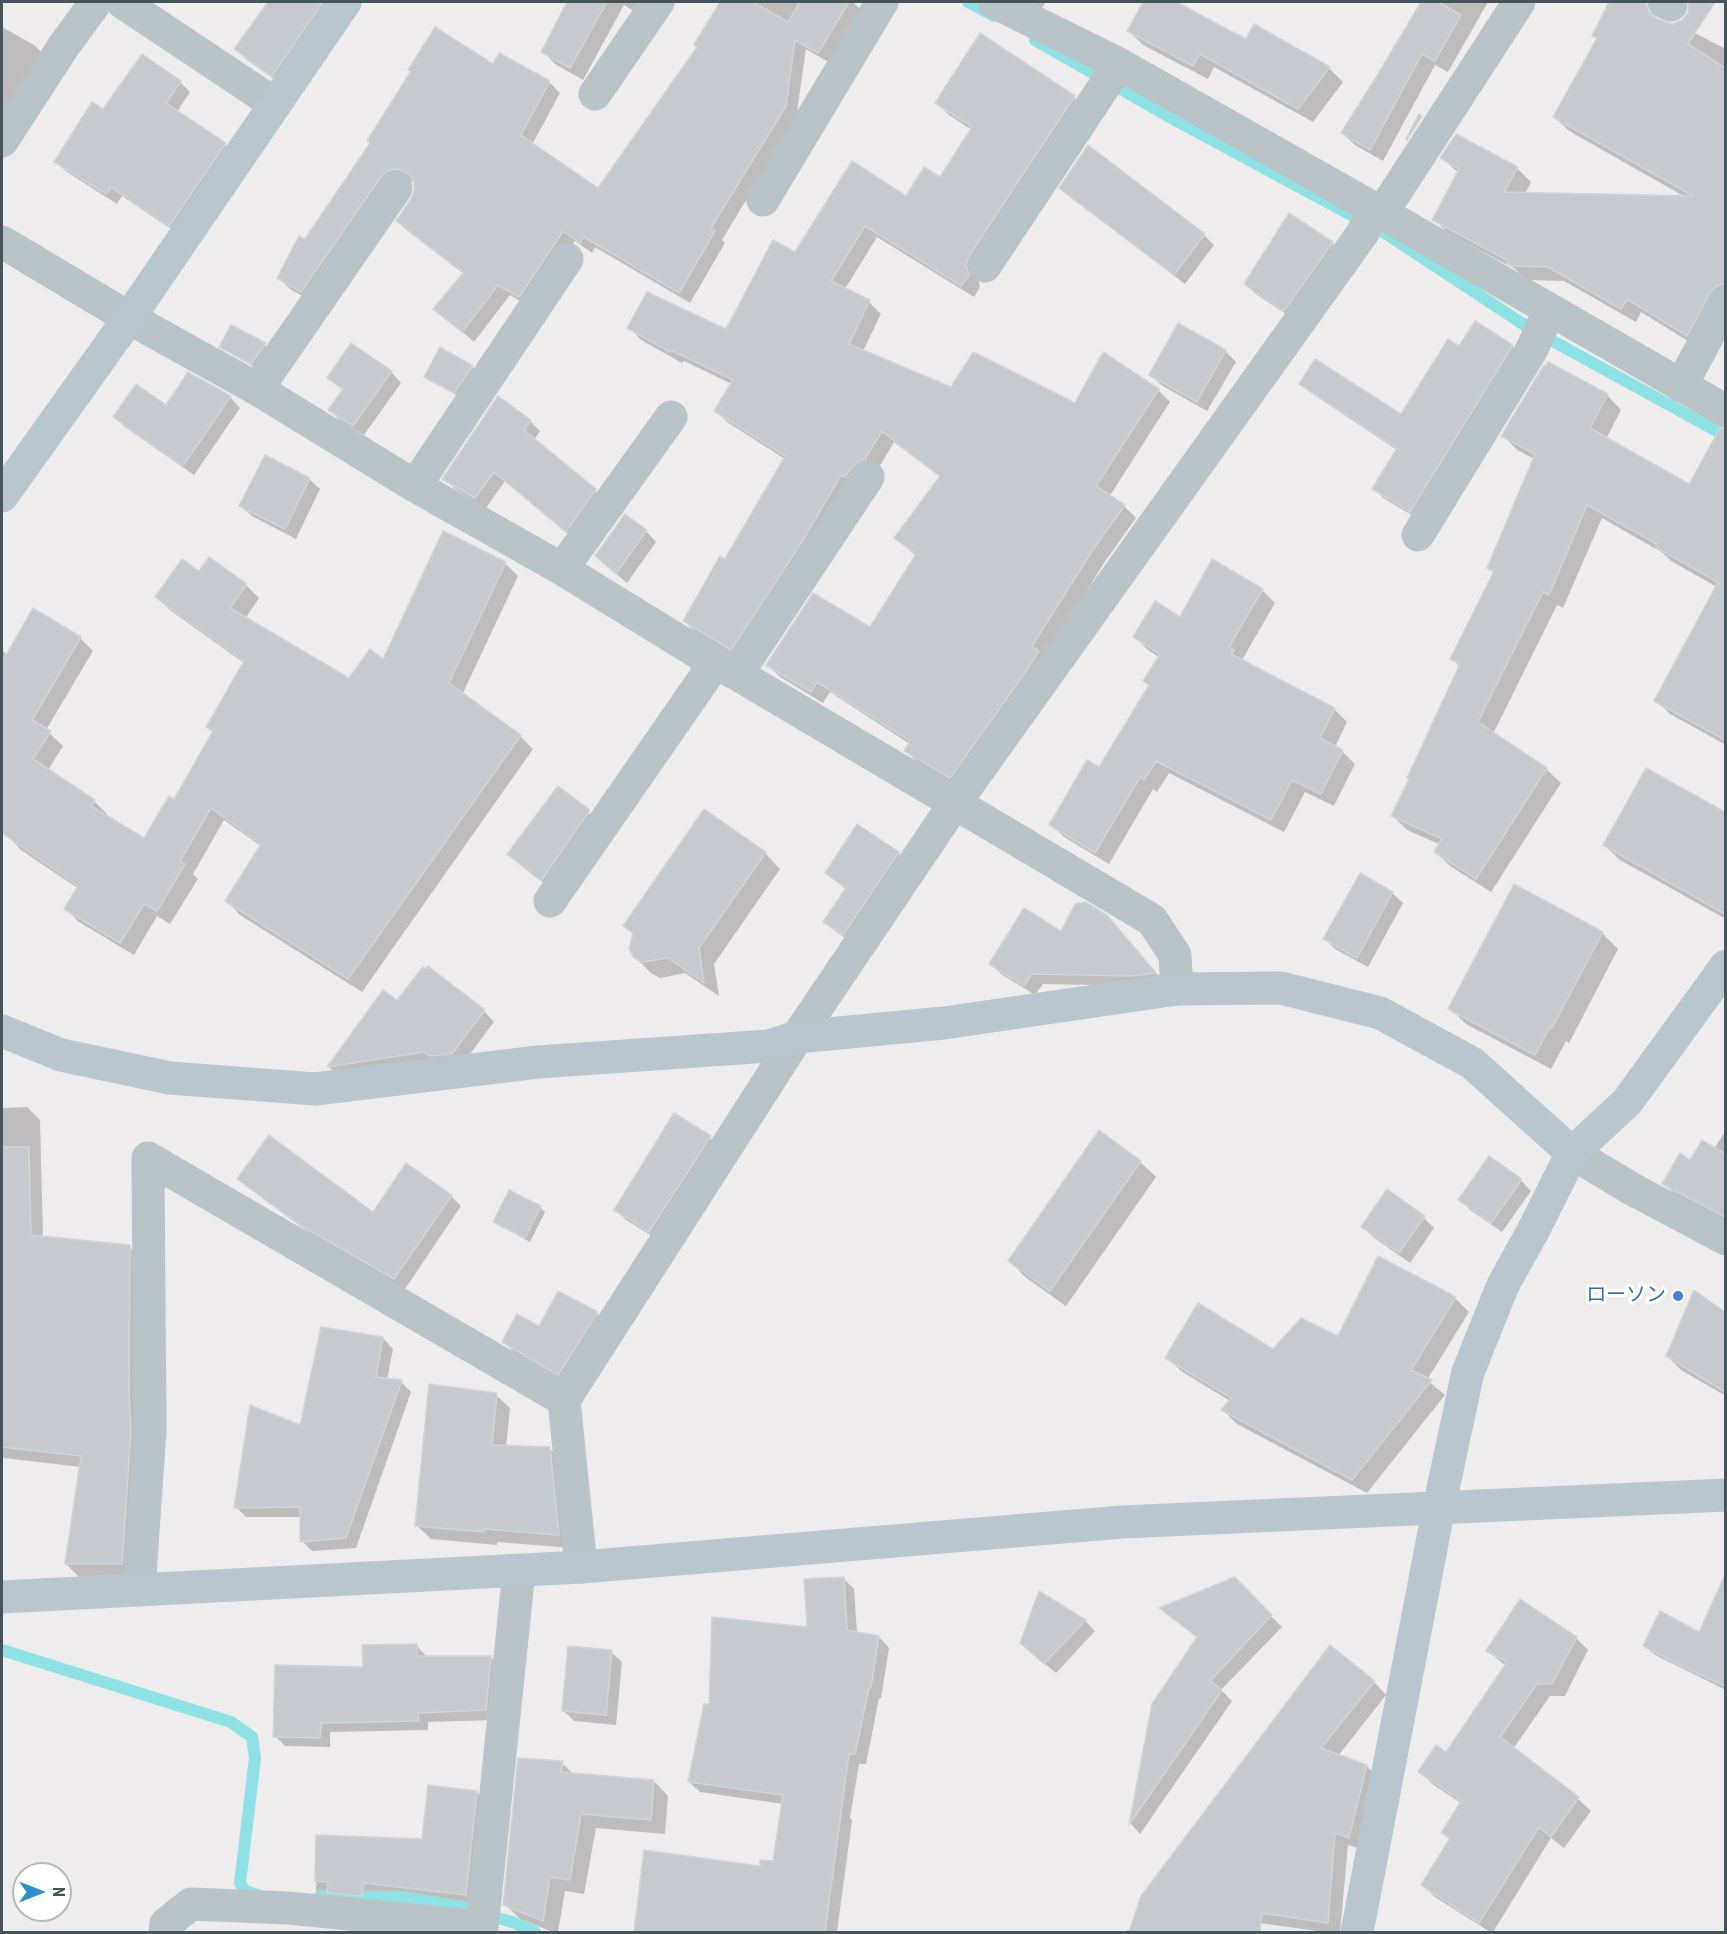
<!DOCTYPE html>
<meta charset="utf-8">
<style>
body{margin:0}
#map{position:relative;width:1727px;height:1934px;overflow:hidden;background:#efeced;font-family:"Roboto Condensed",sans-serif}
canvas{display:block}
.frame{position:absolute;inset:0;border:3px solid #465358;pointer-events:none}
.north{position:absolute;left:12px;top:1862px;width:60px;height:60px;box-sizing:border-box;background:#fff;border:2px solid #b5babc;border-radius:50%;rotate:90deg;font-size:16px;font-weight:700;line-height:24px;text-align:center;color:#465358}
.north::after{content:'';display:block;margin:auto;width:21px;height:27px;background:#2890cd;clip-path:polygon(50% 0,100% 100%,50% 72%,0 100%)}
</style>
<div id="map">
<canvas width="1727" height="1934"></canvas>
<div class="frame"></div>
<div class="north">N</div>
</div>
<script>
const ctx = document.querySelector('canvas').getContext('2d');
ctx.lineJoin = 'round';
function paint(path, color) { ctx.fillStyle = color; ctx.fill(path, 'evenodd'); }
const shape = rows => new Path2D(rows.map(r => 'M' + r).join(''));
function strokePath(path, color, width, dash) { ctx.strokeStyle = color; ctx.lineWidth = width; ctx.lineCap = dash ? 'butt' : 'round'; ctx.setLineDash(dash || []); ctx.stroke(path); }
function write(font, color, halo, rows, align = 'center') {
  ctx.font = font + ' "Roboto Condensed","Noto Sans JP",sans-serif'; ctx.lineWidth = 6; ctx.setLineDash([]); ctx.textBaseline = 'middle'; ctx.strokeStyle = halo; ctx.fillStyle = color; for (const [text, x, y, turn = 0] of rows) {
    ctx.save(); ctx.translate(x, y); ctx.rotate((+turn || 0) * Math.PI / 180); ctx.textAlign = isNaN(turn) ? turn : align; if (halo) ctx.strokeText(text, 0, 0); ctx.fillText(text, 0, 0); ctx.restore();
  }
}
paint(shape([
 [270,2,341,2,283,85,247,60,236,49],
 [569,2,659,2,645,18,624,5,583,80,555,64,543,51],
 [722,2,853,2,861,10,830,63,806,49,796,118,722,240,725,243,690,303,595,247,592,253,575,241,530,307,510,295,474,342,435,309,464,274,409,232,398,221,413,199,416,189,415,182,409,180,313,302,290,289,279,278,306,241,493,66,500,55,549,82,560,93,532,145,598,190,698,47,695,45],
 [1027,2,1046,2,1041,9],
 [1145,2,1173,2,1247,41,1329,68,1343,82,1313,122,1214,67,1208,79,1143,45,1129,31],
 [1423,2,1488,2,1448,72,1435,65,1383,161,1355,145,1342,133,1377,80],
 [1611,2,1635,2,1645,7,1660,22,1673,25,1677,24,1726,49,1726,305,1701,349,1641,312,1636,322,1564,281,1528,280,1515,269,1448,233,1434,219,1459,173,1442,158,1517,168,1531,182,1525,194,1687,198,1569,131,1555,117,1598,40,1594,35],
 [2,27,34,45,45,55,2,132],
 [981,36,1074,97,1086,109,978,278,980,287,974,297,877,237,845,289,869,302,881,314,863,351,951,389,1075,405,1104,354,1158,390,1170,402,1109,497,1124,506,1136,518,1106,560,962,789,918,763,906,751,910,744,830,692,823,703,780,677,768,665,870,629,916,556,896,538,940,477,894,442,877,471,743,661,696,633,684,621,726,561,785,459,727,422,715,410,732,384,684,361,682,363,641,340,629,327,727,331,796,254,941,179,972,130,949,115,937,103],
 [180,82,190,92,177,112,225,144,235,155,180,235,122,196,117,204,67,172,56,162,104,111],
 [1061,188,1204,235,1214,245,1185,284,1071,198],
 [1290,215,1332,243,1342,254,1295,320,1256,294,1245,284],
 [1179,325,1225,351,1236,362,1207,411,1161,385,1151,375],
 [265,345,269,349,256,368,226,351,221,346],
 [1512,346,1521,356,1420,520,1383,498,1374,488,1397,450,1311,393,1301,384,1401,416,1460,348],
 [472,367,477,371,460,397,430,381,426,376],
 [391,372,401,383,364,435,340,421,330,410,343,391,329,378],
 [1607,395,1621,410,1606,439,1690,486,1708,453,1726,463,1726,745,1670,714,1656,700,1717,587,1671,561,1663,553,1602,518,1563,608,1557,605,1493,734,1546,769,1561,783,1491,892,1450,866,1436,852,1441,845,1407,830,1393,816,1460,667,1452,659,1494,573,1489,567,1535,459,1517,450,1503,435],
 [230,397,240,408,194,475,125,427,115,417],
 [530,421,540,431,534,440,606,500,577,541,505,481,486,508,455,489,444,478],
 [309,479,320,489,296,539,252,516,241,506],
 [646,531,656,542,627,583,608,567],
 [505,563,518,576,462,695,520,736,533,749,362,992,240,915,227,901,261,846,224,820,193,874,198,879,170,924,157,916,134,955,79,922,66,909,79,889,21,850,8,836,31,803,2,785,2,651,8,655,80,638,93,651,46,730,63,746,48,770,94,801,107,814,105,817,144,841,175,801,214,733,208,727,244,663,170,610,157,597,199,573,246,585,259,598,245,619,349,680,384,661],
 [1262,590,1275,603,1242,660,1334,709,1347,722,1335,747,1342,751,1355,764,1334,806,1305,792,1284,832,1169,773,1157,792,1153,789,1109,864,1064,837,1051,824,1100,769,1150,686,1160,658,1148,650,1135,637],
 [1646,770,1726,814,1726,919,1620,860,1604,845],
 [558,788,599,822,552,890,509,854],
 [858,826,898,853,909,863,854,944,836,932,825,922,846,890,827,873],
 [765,853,780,869,714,964,719,996,685,973,660,978,651,973,635,957,634,935,625,926],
 [1515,886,1602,933,1618,949,1569,1043,1566,1041,1551,1069,1466,1024,1450,1008],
 [1392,893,1403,903,1368,967,1335,949,1325,939],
 [1107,917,1165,983,1145,986,1043,984,1035,995,1001,974,991,963,1061,933],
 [397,1003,484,1011,494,1022,463,1063,339,1076,329,1067],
 [27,1107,40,1120,43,1238,129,1247,142,1260,135,1577,79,1577,66,1564,81,1467,4,1458,2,1456,2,1108],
 [674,1115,710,1138,720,1148,660,1241,626,1220,616,1210],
 [1726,1130,1726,1222,1677,1196,1664,1184,1690,1162,1714,1149],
 [1140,1162,1156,1177,1066,1306,1025,1277,1010,1261],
 [239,1179,373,1214,451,1196,461,1206,405,1289,312,1235,250,1189],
 [1521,1180,1531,1191,1502,1232,1470,1210,1460,1200],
 [540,1207,545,1212,530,1242,500,1226,495,1221],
 [1424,1218,1434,1228,1410,1263,1373,1237,1363,1227],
 [1695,1292,1726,1314,1726,1396,1681,1370,1667,1356],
 [559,1293,597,1314,607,1324,569,1384,514,1352,504,1342,539,1328],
 [1455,1298,1469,1312,1427,1380,1445,1395,1367,1493,1237,1424,1223,1410,1230,1401,1181,1371,1167,1357,1274,1351,1339,1338],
 [383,1338,393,1349,387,1380,401,1382,411,1392,356,1548,312,1551,302,1541,301,1517,246,1517,236,1507],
 [496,1395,510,1408,506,1447,549,1448,563,1462,572,1548,497,1542,497,1545,431,1539,417,1526],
 [843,1578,854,1589,857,1633,879,1637,889,1648,881,1698,879,1698,866,1764,859,1764,850,1818,852,1820,837,1932,635,1932,645,1851,762,1867,774,1862,783,1804,700,1792,689,1782,711,1706,809,1629],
 [1234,1579,1282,1627,1221,1690,1232,1701,1140,1834,1131,1824,1153,1704,1198,1638,1161,1609],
 [1723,1584,1726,1585,1726,1690,1655,1655,1645,1646,1700,1634],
 [1040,1593,1085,1621,1095,1631,1056,1673,1032,1653],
 [1576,1638,1588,1650,1565,1696,1550,1696,1513,1749,1578,1799,1591,1811,1564,1848,1551,1838,1493,1932,1490,1932,1435,1897,1423,1885,1451,1840,1443,1832,1461,1803,1432,1784,1420,1771,1446,1754,1506,1666,1488,1651],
 [416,1645,427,1657,491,1657,501,1668,496,1720,428,1722,428,1730,330,1732,330,1747,285,1746,275,1736,364,1668],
 [611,1652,622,1662,616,1725,574,1721,563,1710],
 [1374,1682,1386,1695,1338,1756,1367,1766,1379,1779,1361,1849,1348,1845,1340,1932,1325,1932,1222,1918,1219,1932,1127,1932,1127,1930,1131,1931],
 [562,1763,573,1774,654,1781,668,1796,665,1834,596,1828,584,1894,565,1891,558,1932,553,1932,520,1919,505,1904],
 [477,1792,487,1803,475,1916,326,1902,316,1891,317,1837,423,1840]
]), '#0003');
strokePath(shape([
 [968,2,994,16],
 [1035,40,1175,120,1366,223],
 [1382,231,1529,328,1726,436],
 [2,1650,231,1722,252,1737,255,1758,240,1883,245,1891,257,1895],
 [320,1896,401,1897,462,1907,515,1923,535,1932]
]), '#8ee2e3', 12);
const building = shape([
 [268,2,323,2,272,76,234,49,268,2],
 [567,2,607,2,570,68,541,52,567,2],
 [720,2,753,2,788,22,800,2,849,2,818,53,795,40,786,106,711,228,715,231,679,293,584,237,580,243,563,231,519,297,498,285,462,332,433,309,464,272,396,221,411,199,415,189,413,179,407,173,397,169,387,171,381,177,301,292,277,278,299,236,305,239,370,143,367,141,411,71,408,70,435,27,493,64,499,53,550,81,521,135,598,188,697,47,694,45,720,2],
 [1143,2,1176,2,1246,39,1254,24,1330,67,1298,109,1200,54,1193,66,1127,31,1143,2],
 [1421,2,1438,2,1461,15,1435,61,1422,54,1370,150,1341,133,1375,79,1421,2],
 [1609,2,1646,2,1649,14,1657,19,1673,24,1682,20,1688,13,1689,2,1715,2,1688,44,1725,68,1725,283,1717,286,1710,293,1687,336,1627,299,1621,309,1548,267,1512,266,1507,263,1507,260,1432,220,1459,169,1440,158,1456,134,1518,167,1504,192,1693,196,1553,117,1597,38,1592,36,1609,2],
 [980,33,1075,96,969,256,966,265,969,275,961,286,865,226,831,281,870,300,849,344,951,387,973,352,1075,403,1103,352,1159,389,1096,486,1125,505,1094,548,1032,646,1039,651,1025,673,950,778,904,751,910,741,817,682,811,692,766,665,813,593,870,627,916,554,894,538,940,476,882,431,865,459,859,461,853,466,845,477,841,475,802,542,731,650,683,621,720,556,725,559,785,456,714,411,733,380,671,350,670,352,627,328,647,292,726,329,773,240,795,252,852,161,906,196,924,167,940,177,972,127,935,103,980,33],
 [142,54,181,81,166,103,226,143,169,226,111,187,106,194,54,162,92,102,103,109,142,54],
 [1419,114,1422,116,1407,140,1406,139,1419,114],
 [1088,145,1205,234,1174,275,1059,188,1088,145],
 [1289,213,1333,242,1284,311,1244,284,1289,213],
 [1475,321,1513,345,1410,512,1372,489,1397,448,1299,384,1315,359,1401,414,1448,339,1459,346,1475,321],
 [1178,323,1226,350,1197,402,1149,375,1178,323],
 [231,325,266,343,251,364,219,347,231,325],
 [351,343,392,371,353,426,328,410,343,389,327,378,351,343],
 [440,347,473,366,454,393,424,377,440,347],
 [1548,362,1608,394,1590,428,1689,484,1720,428,1725,430,1725,740,1654,701,1718,582,1655,547,1657,544,1587,505,1549,595,1543,592,1478,722,1547,768,1476,879,1434,852,1442,839,1391,816,1409,779,1407,778,1460,664,1450,659,1494,571,1487,568,1535,454,1501,436,1544,365,1546,366,1548,362],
 [188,372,231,396,183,466,113,417,136,384,166,405,188,372],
 [498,396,531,420,524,430,596,489,566,532,494,472,475,498,442,479,498,396],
 [265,455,310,478,285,529,239,506,265,455],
 [625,514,647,530,616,574,595,556,625,514],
 [443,531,506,562,449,683,521,735,348,979,225,901,261,844,211,808,180,861,185,864,157,911,144,904,120,943,64,909,78,886,2,833,2,662,33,608,81,637,32,720,51,731,33,759,95,800,91,806,144,838,169,796,174,799,213,731,206,727,244,661,155,597,182,559,199,571,209,557,247,584,230,608,349,678,370,649,383,659,443,531],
 [1212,559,1263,589,1229,647,1234,650,1231,654,1335,708,1320,738,1343,750,1321,794,1292,780,1271,820,1156,761,1144,780,1140,777,1095,853,1049,825,1087,760,1099,767,1149,685,1143,681,1160,654,1133,637,1155,601,1180,617,1212,559],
 [1646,768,1725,812,1725,914,1603,845,1646,768],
 [558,786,590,810,541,881,507,854,558,786],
 [704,809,766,852,699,948,704,983,668,958,643,962,634,958,629,949,633,933,623,926,704,809],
 [857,824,899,852,843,935,823,922,846,888,825,873,857,824],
 [1360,873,1393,892,1357,958,1323,939,1360,873],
 [1514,884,1603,932,1552,1028,1550,1027,1535,1055,1448,1009,1514,884],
 [1086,902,1108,916,1156,973,1133,976,1032,974,1024,986,989,964,1024,908,1061,931,1075,904,1086,902],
 [428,966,485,1010,452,1054,430,1056,424,1052,327,1067,383,990,397,1000,423,967,426,969,428,966],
 [674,1113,711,1136,649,1232,614,1210,674,1113],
 [1099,1130,1141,1161,1050,1291,1008,1261,1099,1130],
 [269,1135,373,1212,406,1163,452,1195,394,1279,300,1225,237,1179,269,1135],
 [1702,1140,1725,1154,1725,1217,1662,1184,1680,1153,1690,1160,1702,1140],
 [2,1147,29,1147,31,1235,130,1245,129,1392,131,1430,122,1564,65,1564,81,1456,2,1447,2,1147],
 [1489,1156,1522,1179,1491,1223,1458,1200,1489,1156],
 [1387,1189,1425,1216,1399,1253,1361,1227,1387,1189],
 [509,1190,541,1206,525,1238,493,1222,509,1190],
 [1378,1256,1456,1297,1411,1370,1432,1380,1352,1480,1221,1410,1231,1398,1165,1358,1198,1303,1273,1349,1301,1318,1338,1336,1378,1256],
 [1694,1290,1725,1312,1725,1392,1666,1356,1694,1290],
 [558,1291,598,1312,558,1375,502,1342,517,1314,539,1326,558,1291],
 [321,1327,383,1337,376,1377,402,1380,346,1538,300,1542,300,1507,234,1508,250,1405,300,1425,321,1327],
 [429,1384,497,1393,492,1445,550,1447,559,1535,484,1529,484,1532,415,1526,429,1384],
 [1725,1575,1725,1686,1683,1667,1643,1646,1660,1611,1699,1632,1725,1575],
 [844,1577,847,1630,879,1636,871,1688,869,1688,855,1754,849,1754,825,1932,634,1932,644,1850,760,1866,760,1860,773,1861,783,1795,688,1782,704,1704,709,1704,712,1617,807,1627,804,1579,844,1577],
 [1235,1577,1272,1615,1210,1681,1222,1690,1129,1825,1152,1704,1197,1637,1159,1608,1235,1577],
 [1039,1591,1086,1620,1044,1664,1020,1643,1039,1591],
 [1520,1599,1577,1637,1552,1684,1537,1684,1500,1737,1579,1797,1551,1837,1539,1827,1479,1923,1421,1885,1450,1838,1441,1833,1461,1801,1418,1772,1436,1745,1446,1752,1507,1662,1486,1651,1520,1599],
 [417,1644,417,1656,491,1656,486,1710,418,1713,419,1721,321,1723,320,1738,273,1737,275,1665,363,1667,362,1645,417,1644],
 [1330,1645,1375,1681,1321,1748,1367,1765,1349,1838,1335,1833,1328,1923,1262,1913,1260,1932,1129,1932,1141,1896,1330,1645],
 [568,1646,612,1650,606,1715,562,1711,568,1646],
 [518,1758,563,1761,561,1772,654,1780,651,1820,581,1814,570,1880,550,1877,543,1921,503,1905,518,1758],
 [428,1785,477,1791,466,1895,364,1883,362,1896,327,1893,328,1882,315,1881,316,1835,422,1839,428,1785]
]);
paint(building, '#c6cace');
strokePath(building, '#d1d4d7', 1.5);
strokePath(shape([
 [122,2,275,104],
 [994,2,1119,64,1382,213,1519,2],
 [1664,2,1671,5],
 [595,94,658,2],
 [2,141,63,47,96,2],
 [763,200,882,2],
 [1382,213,1726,411],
 [2,242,129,318,257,389,415,486,562,569,715,663,737,674,1152,920,1175,955,1177,989],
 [985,266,1119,64],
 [1681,386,1726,302],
 [257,389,396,188],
 [415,486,567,259],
 [1418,535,1532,349,1549,311],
 [562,569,671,417],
 [737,674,868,477],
 [550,901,715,663],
 [1572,1153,1632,1189,1726,1239],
 [581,1567,564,1400,797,1037,955,803,1362,234,1374,210],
 [139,1589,150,1431,148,1158,564,1400],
 [165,1932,166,1924,191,1904,288,1908,482,1927,519,1571]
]), '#b9c3c8', 33);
strokePath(shape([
 [2,496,129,318,345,2],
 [2,1031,61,1055,170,1078,315,1089,538,1062,769,1046,797,1037,944,1023,1177,989,1281,988,1380,1013,1472,1063,1572,1153],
 [2,1597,581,1567,1122,1522,1726,1495],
 [1357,1932,1439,1507,1468,1372,1503,1285,1533,1231,1572,1153,1627,1102,1726,966]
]), '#b9c6cd', 33);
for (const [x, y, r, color] of [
 [1678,1296,6,"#3f7fe0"]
]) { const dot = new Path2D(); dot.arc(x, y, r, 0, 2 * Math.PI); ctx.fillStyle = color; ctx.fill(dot); strokePath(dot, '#fff', 2); }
write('20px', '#366cbe', '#fff', [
 ["ローソン",1666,1296]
], 'right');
</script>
